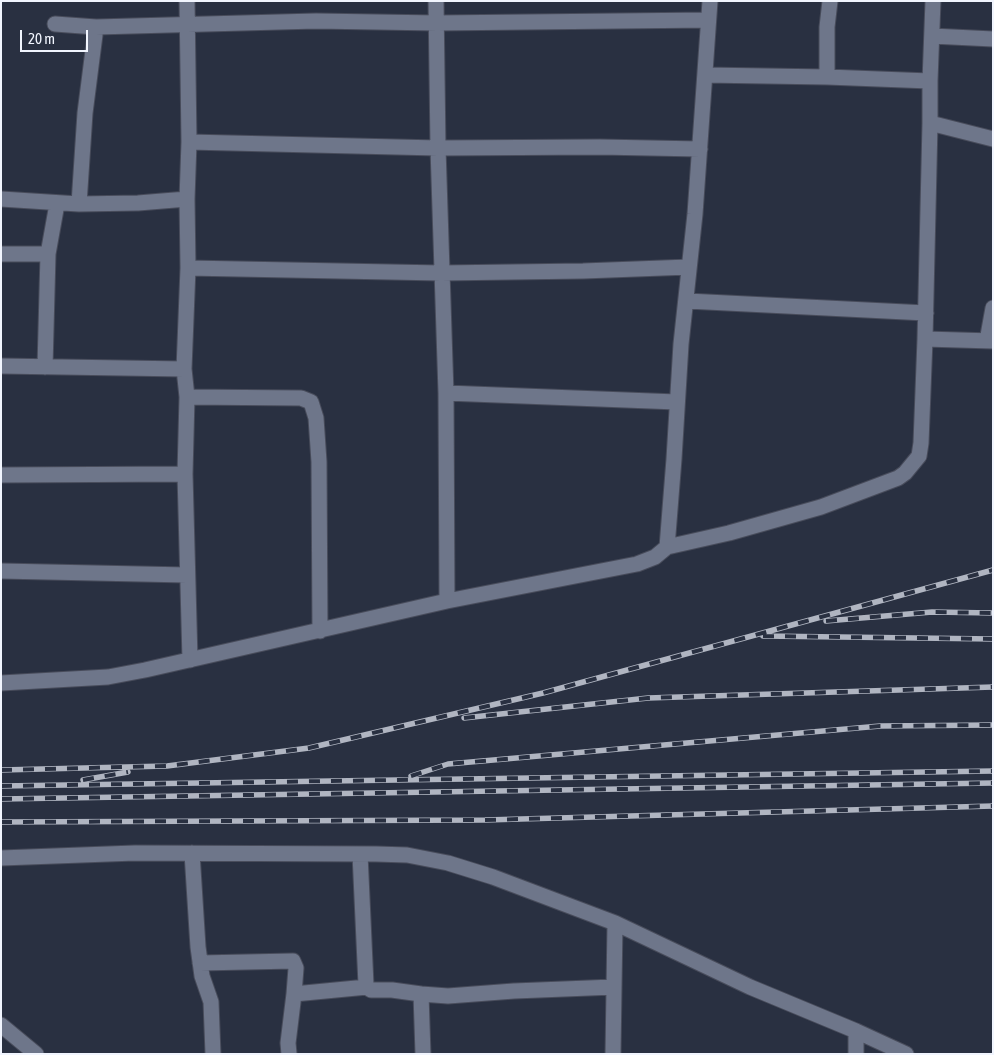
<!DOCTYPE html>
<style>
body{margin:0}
#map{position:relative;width:994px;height:1055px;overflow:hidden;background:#293041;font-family:"Asap Condensed",sans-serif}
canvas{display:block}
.frame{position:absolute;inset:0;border:2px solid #f1f5fe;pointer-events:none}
.scale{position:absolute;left:20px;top:30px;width:68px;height:22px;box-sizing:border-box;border:2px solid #f1f5fe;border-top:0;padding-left:6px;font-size:15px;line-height:18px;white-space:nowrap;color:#f1f5fe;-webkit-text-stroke:4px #293041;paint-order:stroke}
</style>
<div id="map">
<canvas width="994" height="1055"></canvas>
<div class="frame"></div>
<div class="scale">20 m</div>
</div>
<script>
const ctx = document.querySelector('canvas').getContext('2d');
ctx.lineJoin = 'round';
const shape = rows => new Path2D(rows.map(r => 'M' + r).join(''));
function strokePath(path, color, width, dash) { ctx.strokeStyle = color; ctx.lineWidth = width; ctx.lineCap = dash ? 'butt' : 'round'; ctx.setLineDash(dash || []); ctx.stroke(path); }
const minor = shape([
 [187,1,189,142,187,199,188,268,184,369,187,397,185,474,190,660],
 [436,1,438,148,446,393,447,601],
 [933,1,930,81,930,123,993,139],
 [55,24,96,27,316,21,437,23,708,20],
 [932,36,993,39],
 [705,75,827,77,930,81],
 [827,77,827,27,830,1],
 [189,142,438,148,600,147,700,149],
 [1,199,79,204,138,203,187,199],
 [79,204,85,113,96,27],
 [1,254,48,254],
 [188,268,441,273,583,271,689,267],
 [687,301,926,313],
 [925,339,930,123],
 [987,341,993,308],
 [1,366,184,369],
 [45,367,48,254,57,204],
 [446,393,677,402],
 [187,397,301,398,311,402,316,418,319,462,320,631],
 [1,475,185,474],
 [667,547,674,459,681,344,695,214,710,1],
 [1,571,187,575],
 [1,683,108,677,145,670,447,601,637,564,655,557,667,547,729,533,821,507,898,478,905,473,919,456,921,443,925,339,993,341],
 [192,853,198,947,202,976,211,1002,213,1054],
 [360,854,366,985,368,988,371,990,392,990,421,994,423,1054],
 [1,858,135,853,376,854,407,855,448,863,493,877,615,923,750,987,856,1031,906,1054],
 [200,963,293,961,296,968,294,994,367,987],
 [421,994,448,996,514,991,614,987],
 [1,1025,36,1054],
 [289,1054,288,1043,294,994],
 [613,1054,615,923],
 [856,1054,856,1031]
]);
strokePath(minor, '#484c5b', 17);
strokePath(minor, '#6e768a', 15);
const rail = shape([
 [826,621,932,612,993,613],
 [763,636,993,639],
 [464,718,648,698,993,687],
 [1,770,167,766,309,748,543,693,993,570],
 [411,776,448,764,880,726,993,725],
 [83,780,128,772],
 [1,786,993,771],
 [1,799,993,783],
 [1,822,485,820,993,806]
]);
strokePath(rail, '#b0b5c1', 5.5);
strokePath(rail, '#293041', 4, [11]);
</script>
